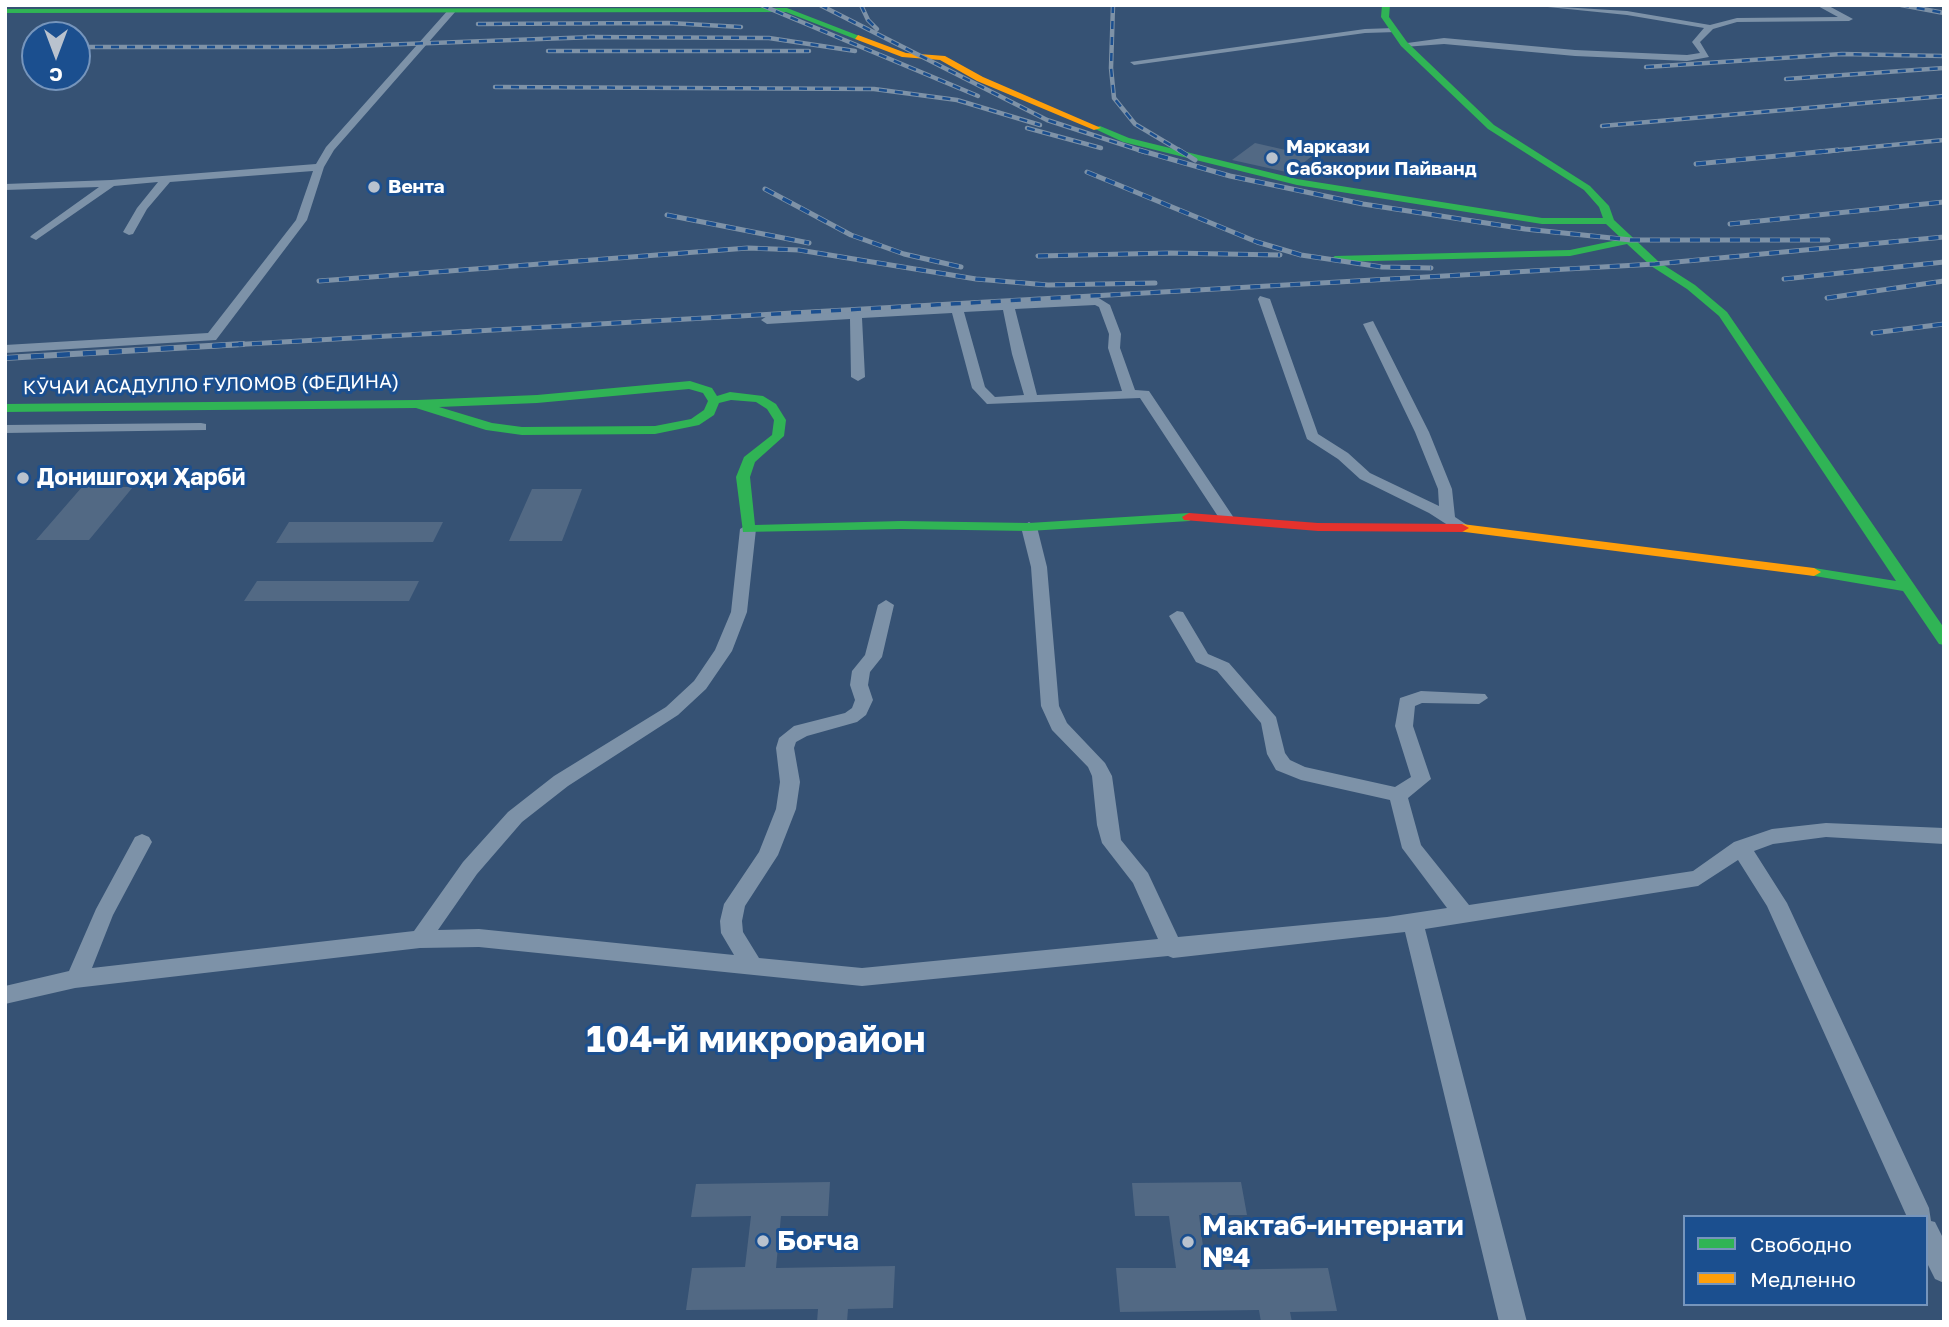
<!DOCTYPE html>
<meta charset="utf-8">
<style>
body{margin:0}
#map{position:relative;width:1949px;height:1327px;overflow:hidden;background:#365274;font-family:"Golos Text",sans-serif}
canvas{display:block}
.frame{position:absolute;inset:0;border:7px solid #fff;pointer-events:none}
.legend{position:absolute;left:1683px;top:1215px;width:245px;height:91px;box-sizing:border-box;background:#1b4f8f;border:2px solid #7695bc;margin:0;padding:9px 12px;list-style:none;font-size:21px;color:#fff}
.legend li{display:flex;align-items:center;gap:14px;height:35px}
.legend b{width:35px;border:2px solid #7695bc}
.north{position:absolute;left:21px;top:21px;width:70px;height:70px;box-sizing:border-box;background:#1b4f8f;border:2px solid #7695bc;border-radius:50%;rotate:180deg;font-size:19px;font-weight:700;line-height:28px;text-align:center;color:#fff}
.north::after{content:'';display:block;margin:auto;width:24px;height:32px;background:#b9c2ce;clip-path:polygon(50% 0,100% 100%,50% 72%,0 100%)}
</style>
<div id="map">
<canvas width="1949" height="1327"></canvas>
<div class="frame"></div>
<ul class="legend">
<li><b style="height:9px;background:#30b455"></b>Свободно</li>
<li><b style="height:9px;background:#ff9f0a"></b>Медленно</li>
</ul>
<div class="north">С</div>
</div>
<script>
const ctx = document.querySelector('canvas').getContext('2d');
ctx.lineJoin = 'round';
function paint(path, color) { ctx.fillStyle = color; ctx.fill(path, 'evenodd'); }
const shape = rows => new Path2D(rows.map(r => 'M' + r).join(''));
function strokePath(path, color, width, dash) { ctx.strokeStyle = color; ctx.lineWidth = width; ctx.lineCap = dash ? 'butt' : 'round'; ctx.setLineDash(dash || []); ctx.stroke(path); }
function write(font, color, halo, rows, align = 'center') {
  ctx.font = font + ' "Golos Text",sans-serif'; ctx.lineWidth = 6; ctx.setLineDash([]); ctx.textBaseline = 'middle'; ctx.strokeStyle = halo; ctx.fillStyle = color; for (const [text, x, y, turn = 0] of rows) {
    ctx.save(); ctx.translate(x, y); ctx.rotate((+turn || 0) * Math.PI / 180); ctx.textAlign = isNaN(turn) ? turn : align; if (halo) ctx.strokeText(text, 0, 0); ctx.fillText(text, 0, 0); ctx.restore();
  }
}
paint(shape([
 [1255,143,1312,156,1291,173,1232,160],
 [82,487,133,487,89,540,36,540],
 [532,489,582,489,562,541,509,541],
 [289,522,443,522,433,542,276,543],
 [257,581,419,581,409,601,244,601],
 [830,1182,828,1216,781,1216,776,1268,895,1266,893,1308,848,1309,847,1322,817,1322,818,1309,686,1310,692,1268,745,1267,751,1216,691,1217,696,1184],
 [1241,1182,1247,1215,1199,1215,1206,1270,1328,1268,1337,1311,1290,1312,1292,1322,1261,1322,1259,1310,1120,1312,1116,1268,1176,1268,1169,1216,1135,1216,1132,1183]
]), '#526984');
paint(shape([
 [1528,5,1627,11,1710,25,1737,18,1838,17,1816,5,1827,5,1853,19,1849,21,1737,22,1713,29,1700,42,1709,57,1687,61,1575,56,1444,44,1404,47,1400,44,1444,38,1575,50,1687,55,1700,53,1692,42,1704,28,1627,15,1528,5],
 [449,9,456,11,334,150,324,167,307,220,216,340,5,353,5,345,208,333,296,220,313,171,170,182,147,209,133,234,129,235,123,232,137,208,158,182,114,186,36,240,30,237,32,235,99,187,5,190,5,184,111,180,316,164,326,147,449,9],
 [1394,28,1397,32,1365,33,1134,65,1130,62,1365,29,1394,28],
 [1260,296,1270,299,1318,434,1348,453,1370,473,1439,506,1438,489,1415,432,1363,324,1373,321,1429,432,1452,489,1455,517,1467,525,1470,528,1467,531,1457,531,1429,513,1360,479,1338,459,1307,439,1258,299,1260,296],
 [1097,297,1110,305,1121,334,1120,348,1135,390,1149,391,1234,518,1231,521,1221,521,1140,398,987,404,972,388,952,313,862,318,865,377,858,381,851,377,850,319,767,324,761,320,767,316,1097,297],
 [1095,305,1099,307,1109,334,1108,348,1122,391,1037,395,1015,309,1095,305],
 [1003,310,1012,354,1024,395,995,397,985,387,964,312,1003,310],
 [201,423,206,424,206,430,5,433,5,425,201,423],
 [1029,522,1037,527,1047,567,1059,706,1067,723,1105,763,1112,776,1121,840,1148,873,1178,937,1387,917,1447,908,1402,848,1390,800,1301,780,1276,770,1267,754,1261,723,1217,671,1196,662,1169,616,1177,611,1183,612,1208,654,1229,663,1276,717,1285,753,1290,760,1305,767,1395,787,1411,777,1395,726,1400,698,1421,691,1485,694,1488,698,1479,704,1422,703,1415,706,1413,726,1431,779,1408,798,1421,845,1469,905,1693,871,1734,842,1772,829,1826,823,1944,828,1944,844,1826,837,1773,844,1754,851,1787,903,1929,1208,1931,1221,1935,1222,1944,1240,1944,1283,1935,1279,1926,1261,1926,1217,1907,1217,1767,906,1738,860,1698,886,1425,929,1527,1322,1499,1322,1405,932,1173,958,1168,956,862,986,479,947,420,948,75,988,5,1004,5,986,69,971,96,909,135,837,142,834,149,837,152,842,113,915,92,968,414,931,463,862,508,812,554,776,666,707,694,681,715,650,731,612,740,529,748,524,756,529,747,612,732,651,706,689,678,715,568,786,522,822,477,874,438,930,479,929,734,955,721,933,720,921,724,904,759,852,776,809,780,782,776,748,779,738,794,726,845,713,852,708,855,700,850,685,852,671,865,655,878,605,886,600,894,605,882,657,870,672,868,685,873,700,866,715,857,722,807,736,796,742,794,748,800,782,796,809,778,855,745,906,742,921,743,932,759,958,862,968,1158,939,1133,883,1102,843,1097,825,1092,776,1088,767,1052,730,1041,706,1031,567,1021,527,1029,522]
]), '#7d92a8');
paint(shape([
 [1382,5,1390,5,1389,17,1407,42,1494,125,1590,186,1609,206,1614,220,1659,262,1695,285,1727,312,1944,628,1944,645,1939,644,1903,591,1809,575,1807,572,1809,569,1814,568,1896,581,1719,316,1687,289,1651,266,1627,244,1570,256,1335,262,1330,259,1335,256,1570,250,1622,239,1606,224,1542,224,1297,185,1123,142,1093,128,1100,126,1129,138,1297,179,1542,218,1603,218,1599,207,1584,190,1488,129,1401,46,1381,17,1382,5],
 [787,8,862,37,855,39,786,12,5,13,5,9,787,8],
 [690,381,712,388,717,396,730,392,763,396,776,404,786,420,784,436,755,462,750,477,755,525,901,521,1029,523,1189,513,1196,517,1189,521,1029,531,901,529,743,532,736,477,744,457,772,435,774,420,767,409,756,402,731,400,719,403,714,415,699,425,655,434,522,435,486,430,416,408,5,412,5,404,417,400,537,395,690,381],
 [689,389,703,393,708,401,704,410,691,419,655,426,522,427,492,423,439,407,537,403,689,389]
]), '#30b455');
paint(shape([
 [858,35,906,53,945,56,983,77,1101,128,1094,130,977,81,940,60,902,57,855,39,858,35],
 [1462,524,1814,568,1821,572,1814,576,1457,531,1455,528,1457,525,1462,524]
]), '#ff9f0a');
paint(shape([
 [1189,513,1318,523,1462,524,1469,528,1462,532,1318,531,1184,520,1182,517,1189,513]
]), '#e5322d');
const railFar2 = shape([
 [761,5,978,96],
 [820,5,1047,120,1145,152],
 [861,5,868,20,877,29],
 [1113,5,1111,68,1114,98,1135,124,1182,152],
 [1901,5,1944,13],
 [478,24,669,23,741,27],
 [587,37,769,38,855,51],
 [79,47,325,47,594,37],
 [548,51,809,51],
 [1646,67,1842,54,1944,56],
 [1786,79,1944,68],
 [495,87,874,89,957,100,1040,125],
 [1602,126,1944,96],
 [1027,128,1101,148],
 [1820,152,1944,140]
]);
const railFar1 = shape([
 [1139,150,1230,176,1363,204,1525,229,1631,240,1828,240],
 [1179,150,1195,160],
 [1696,164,1838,150],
 [1087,172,1257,242,1301,255,1382,267,1431,268],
 [765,189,851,235,904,254,961,267],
 [667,215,809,243],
 [1730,224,1944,202],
 [1038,256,1170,253,1280,255],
 [1784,279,1944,262],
 [319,281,748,248,799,250,976,279,1048,285,1155,283],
 [1827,298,1944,281],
 [1873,333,1944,324],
 [212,346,1655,264,1944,237]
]);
const rail = shape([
 [5,358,243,344]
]);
strokePath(railFar2, '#7e92a7', 4.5);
strokePath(railFar1, '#7e92a7', 5);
strokePath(rail, '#7e92a7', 6);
strokePath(railFar2, '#1b4f8f', 2.5, [8]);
strokePath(railFar1, '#1b4f8f', 3.5, [10]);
strokePath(rail, '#1b4f8f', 4.5, [13]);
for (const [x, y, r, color] of [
 [1272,158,7,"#b9c2ce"],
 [374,187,7,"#b9c2ce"],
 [23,478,7,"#b9c2ce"],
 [763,1241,7,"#b9c2ce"],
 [1188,1242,7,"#b9c2ce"]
]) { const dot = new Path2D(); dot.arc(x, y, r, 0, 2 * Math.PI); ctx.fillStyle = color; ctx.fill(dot); strokePath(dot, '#1b4f8f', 2.5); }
write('bold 19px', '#fff', '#1b4f8f', [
 ["Маркази",1286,147],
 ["Сабзкории Пайванд",1286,169],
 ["Вента",388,187]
], 'left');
write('19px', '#fff', '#1b4f8f', [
 ["КӮЧАИ АСАДУЛЛО ҒУЛОМОВ (ФЕДИНА)",211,385,-1]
]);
write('bold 23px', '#fff', '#1b4f8f', [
 ["Донишгоҳи Ҳарбӣ",37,478]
], 'left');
write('bold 28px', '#fff', '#1b4f8f', [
 ["Мактаб-интернати",1202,1226],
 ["№4",1202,1258],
 ["Боғча",777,1241]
], 'left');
write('bold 37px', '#fff', '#1b4f8f', [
 ["104-й микрорайон",756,1040]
]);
</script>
